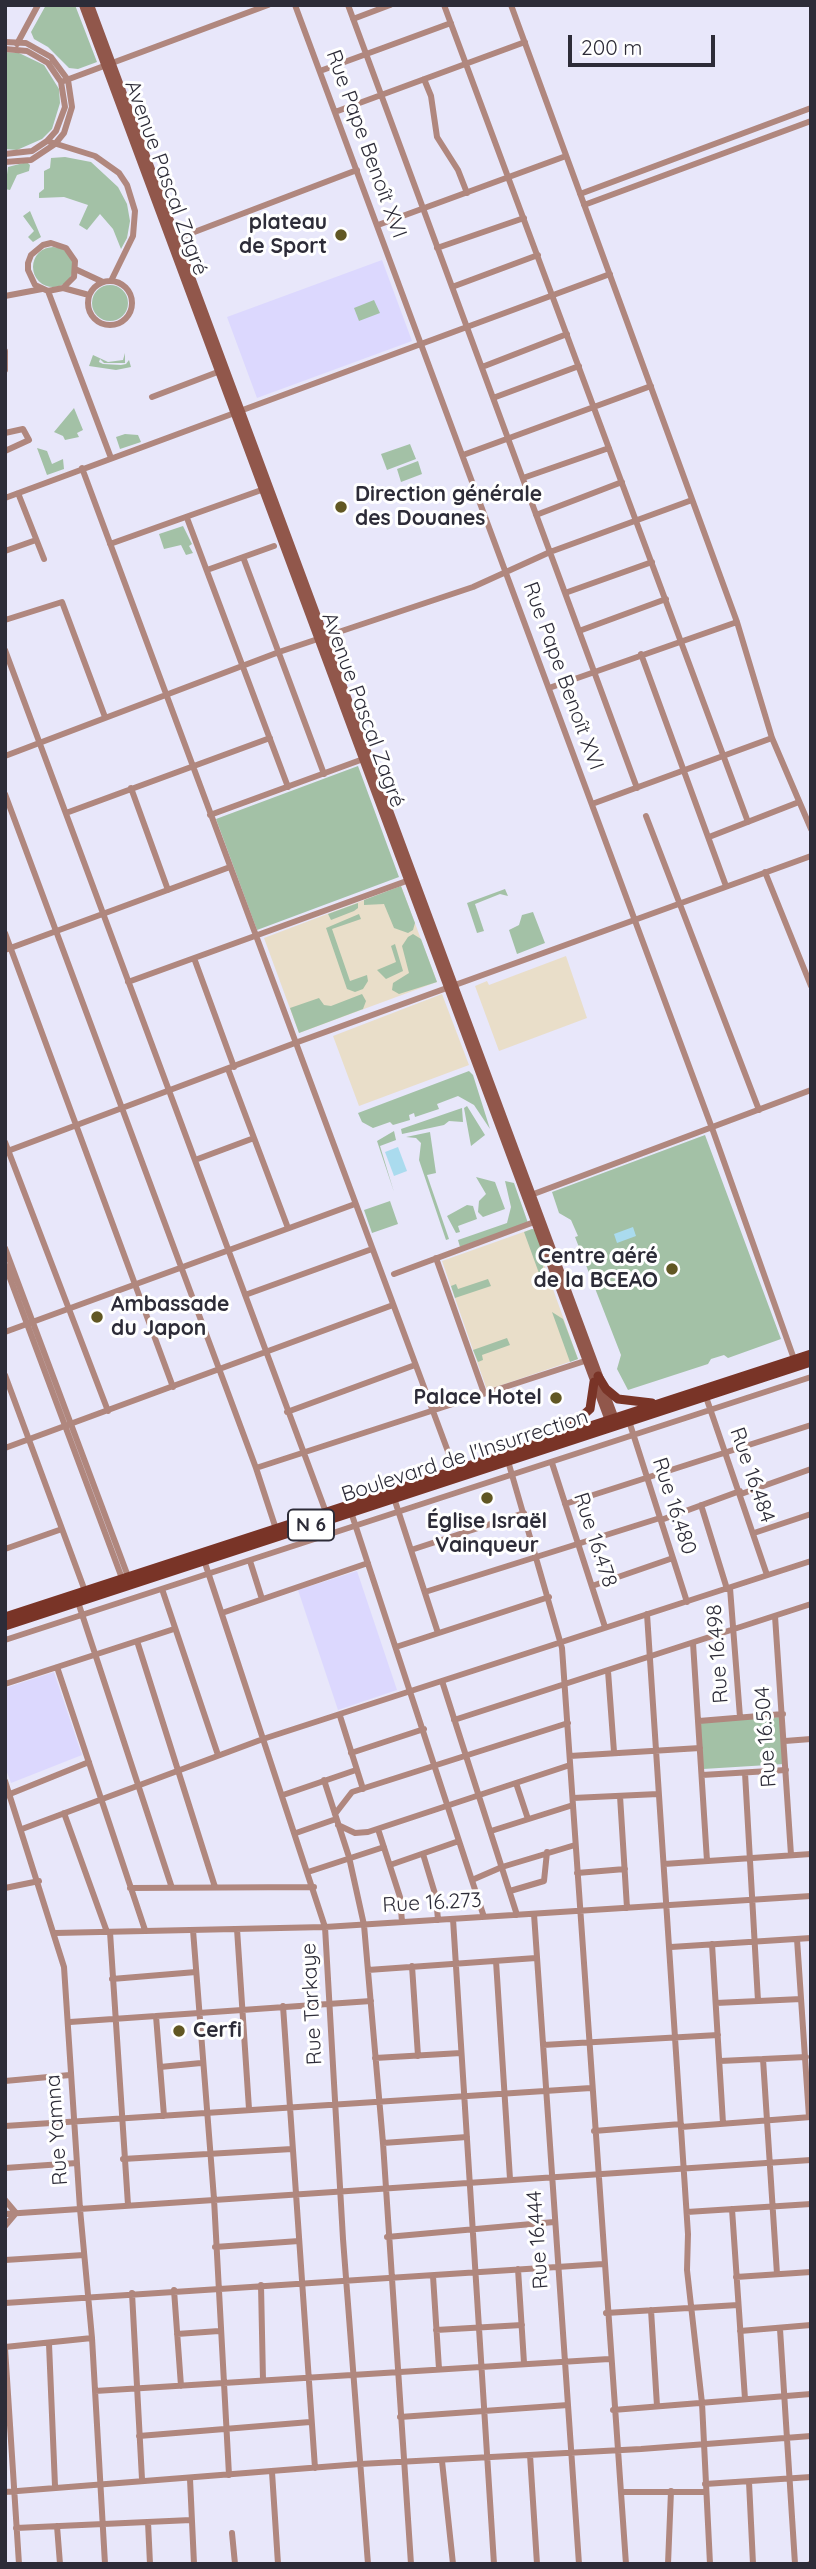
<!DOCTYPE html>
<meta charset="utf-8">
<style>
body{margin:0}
#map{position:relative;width:816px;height:2569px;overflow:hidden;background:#e8e7fa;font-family:Quicksand,sans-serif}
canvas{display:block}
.frame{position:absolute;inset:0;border:7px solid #2d2c38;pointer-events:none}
.scale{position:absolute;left:568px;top:35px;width:147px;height:32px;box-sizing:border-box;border:4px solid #2d2c38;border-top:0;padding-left:9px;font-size:21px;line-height:24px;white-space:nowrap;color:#2d2c38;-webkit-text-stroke:5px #fff;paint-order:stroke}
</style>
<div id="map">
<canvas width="816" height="2569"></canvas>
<div class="frame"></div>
<div class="scale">200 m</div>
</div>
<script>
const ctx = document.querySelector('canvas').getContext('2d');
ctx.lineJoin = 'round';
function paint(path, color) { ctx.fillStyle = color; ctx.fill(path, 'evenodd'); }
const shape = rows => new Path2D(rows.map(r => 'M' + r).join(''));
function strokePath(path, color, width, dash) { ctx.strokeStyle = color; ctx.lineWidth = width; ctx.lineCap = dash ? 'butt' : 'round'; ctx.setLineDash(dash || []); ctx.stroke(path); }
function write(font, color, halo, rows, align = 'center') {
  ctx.font = font + ' Quicksand,sans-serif'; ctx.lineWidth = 6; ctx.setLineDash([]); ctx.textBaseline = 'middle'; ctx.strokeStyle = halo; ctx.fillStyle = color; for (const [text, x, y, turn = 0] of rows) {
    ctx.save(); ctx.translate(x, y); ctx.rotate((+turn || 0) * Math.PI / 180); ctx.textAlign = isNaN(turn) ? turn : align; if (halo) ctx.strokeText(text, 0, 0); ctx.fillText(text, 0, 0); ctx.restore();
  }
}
paint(shape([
 [401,886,437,982,299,1033,264,938],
 [566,956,587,1018,499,1051,475,986,487,981,489,985],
 [442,994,469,1065,359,1106,333,1036],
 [532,1229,546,1232,544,1264,578,1359,487,1390,442,1261]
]), '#e9dec9');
paint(shape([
 [382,260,412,341,257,398,227,317],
 [357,1571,397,1690,338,1710,298,1590],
 [54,1672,82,1755,11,1783,5,1767,5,1688]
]), '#dcd8fe');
paint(shape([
 [46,5,75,5,97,62,78,69,69,68,48,47,34,39,31,32],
 [5,52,19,53,44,65,59,89,60,103,52,129,42,139,17,150,5,149],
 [65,157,91,162,118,187,127,204,130,221,127,238,121,249,113,229,100,214,87,230,79,225,88,205,64,197,39,198,39,193,44,189,44,171,50,168,51,158],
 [27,162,30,165,29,171,17,175,10,190,5,189,8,167],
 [30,211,41,237,33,242,28,237,34,231,23,216],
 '33 267a20 20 0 1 1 40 0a20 20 0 1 1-40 0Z',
 '92 303a18 18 0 1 1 36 0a18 18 0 1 1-36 0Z',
 [374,300,380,313,359,321,354,308],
 [125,353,125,363,104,363,100,359,99,362,103,364,121,365,126,364,129,360,131,367,116,370,89,366,93,355,108,362,123,360],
 [74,408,83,430,77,433,79,437,65,440,63,436,54,432],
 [125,434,138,435,141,442,120,449,116,437],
 [410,444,416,459,387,470,381,454],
 [37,448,47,451,52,464,63,459,64,469,47,475],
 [418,461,422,474,401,482,397,469],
 [183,526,192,544,189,546,193,553,186,555,181,545,164,549,159,534],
 [358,766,399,877,257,930,216,819],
 [401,886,415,923,413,930,408,933,394,928,384,904,364,905,364,900],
 [505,889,508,896,500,894,475,904,484,931,477,933,467,903],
 [358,903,358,908,354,911,331,920,328,914],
 [533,912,545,943,517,954,509,930,519,925,522,915],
 [359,914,361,919,332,929,350,981,367,975,368,981,363,989,355,992,347,989,326,928],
 [413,934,421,939,437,982,399,994,392,990,393,983,409,973,402,946,408,937],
 [395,944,403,971,386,979,377,970,396,962,391,946],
 [362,994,366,1001,363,1009,299,1033,290,1008,319,998,324,1005,331,1006],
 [469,1071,473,1075,490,1129,474,1105,458,1096,437,1104,439,1109,415,1117,414,1113,409,1115,410,1120,393,1125,390,1122,373,1128,362,1122,358,1113],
 [467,1106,485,1135,471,1146,464,1108],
 [462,1108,463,1122,449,1121,444,1125,402,1134,401,1129],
 [394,1131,396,1140,380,1146,394,1192,377,1141],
 [430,1132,436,1173,427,1175,449,1239,446,1240,419,1160,421,1143,416,1138,406,1137],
 [705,1135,781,1339,728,1358,724,1355,711,1359,708,1364,628,1390,617,1369,621,1355,575,1237,578,1236,571,1220,559,1213,552,1192],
 [476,1177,495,1182,505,1209,483,1217,478,1212,479,1201,486,1194],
 [505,1181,514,1183,528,1223,460,1247,458,1240,507,1223,511,1207],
 [390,1201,398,1224,372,1233,364,1210],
 [467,1205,473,1206,477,1219,458,1226,460,1232,456,1233,447,1216],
 [532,1229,546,1232,544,1264,540,1276,524,1232],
 [488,1279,491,1286,455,1298,451,1286,456,1284,458,1289],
 [552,1312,563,1319,578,1359,570,1362],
 [507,1338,510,1345,482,1355,483,1360,478,1362,473,1350],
 [781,1717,784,1764,703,1769,700,1722]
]), '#a3c1a6');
paint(shape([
 [398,1147,407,1171,394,1176,385,1152],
 [633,1227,636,1236,617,1243,614,1234]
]), '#aadbee');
strokePath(shape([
 [295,5,712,1128,794,1359],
 [348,5,637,788],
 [444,5,748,822],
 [511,5,737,622,772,738,811,829],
 [353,19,390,5],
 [5,42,26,43,51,57,68,80,72,107,64,133,55,144,31,160,5,162],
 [17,44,38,5],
 [5,49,27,51,48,63,61,82,65,107,56,131,47,141,32,151,5,154],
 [320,71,451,23],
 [424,79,431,96,437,137,458,170,467,193],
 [61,82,268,5],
 [335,112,525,42],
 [47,141,95,156,119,173,127,185,135,211,133,236,111,281],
 [580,194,811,108],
 [584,205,811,121],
 [378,225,566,156],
 [176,239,357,170],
 [437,248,524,218],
 [75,269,103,282],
 '88 303a22 22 0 1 1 44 0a22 22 0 1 1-44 0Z',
 [452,287,538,255],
 [63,288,74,277,75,261,66,248,51,243,43,245,31,255,28,263,28,270,35,285,48,291,63,288,89,295],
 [48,291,111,458],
 [5,296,42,289],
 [5,351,5,370],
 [482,367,567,334],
 [152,397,223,370],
 [493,398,579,366],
 [5,433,23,429,29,440,5,451],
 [463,455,651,386],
 [82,468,456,1473],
 [523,478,609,448],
 [18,493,44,559],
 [5,498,610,274],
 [536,515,622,482],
 [187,518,288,787],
 [110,544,267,488],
 [5,551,36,540],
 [243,557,324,774],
 [207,570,274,546],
 [565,593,652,562],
 [5,620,62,602,105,717],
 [579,631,666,599],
 [5,650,327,1515],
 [641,654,726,886],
 [549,688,737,622],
 [5,756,279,652,473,587,550,552,692,500],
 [131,788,168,890],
 [5,794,256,1468,276,1529],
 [592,804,772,738],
 [66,813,270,738],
 [210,815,366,758],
 [646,816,759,1110],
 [709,837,799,802],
 [765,872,811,986],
 [5,933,173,1387],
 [5,950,230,867],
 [194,958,234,1067],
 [128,982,412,879],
 [228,1069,288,1228],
 [5,1142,108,1411],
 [5,1152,295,1043,811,856],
 [195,1160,254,1138],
 [531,1195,811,1090],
 [5,1248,129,1579],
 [436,1258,484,1393],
 [5,1265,123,1581],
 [394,1274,537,1221],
 [245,1295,372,1249],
 [5,1332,355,1204],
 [5,1375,85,1591],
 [705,1394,767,1575],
 [287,1412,415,1365],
 [629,1421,687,1602],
 [5,1448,393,1305],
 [508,1461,562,1648,626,2564],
 [552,1463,605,1627],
 [256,1468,591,1359],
 [741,1494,811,1469],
 [394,1498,438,1633],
 [565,1504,811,1425],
 [701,1505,727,1589],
 [351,1512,484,1917],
 [661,1520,740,1491],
 [754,1533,811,1514],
 [5,1549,62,1529],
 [411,1550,524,1513],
 [204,1560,325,1927,343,2239,368,2564],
 [250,1561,262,1599],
 [592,1586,673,1558],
 [730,1588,740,1717],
 [162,1589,218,1755],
 [425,1592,660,1518],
 [78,1602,172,1888],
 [222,1613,368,1563],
 [647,1614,688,2234,687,2270,702,2403,710,2564],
 [775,1616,791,1855],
 [5,1640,811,1377],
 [137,1641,215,1887],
 [693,1643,707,1861],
 [396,1647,549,1597],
 [57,1667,145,1930],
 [608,1671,614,1752],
 [442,1681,517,1915],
 [5,1684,174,1629],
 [340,1716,363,1789],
 [454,1720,811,1604],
 [699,1721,783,1714],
 [785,1741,811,1739],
 [351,1753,424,1729],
 [570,1756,700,1748],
 [745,1773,758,2001],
 [702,1775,786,1770],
 [324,1780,349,1857,364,1925,383,2143,411,2564],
 [5,1781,64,1967,80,2209,92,2338,105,2564],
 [516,1783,528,1819],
 [283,1795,356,1770],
 [5,1796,89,1762],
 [620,1796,627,1908],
 [573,1798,658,1794],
 [64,1813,107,1932],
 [335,1814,352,1792,568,1723],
 [338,1825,355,1833,368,1832,570,1765],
 [22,1829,263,1739,811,1561],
 [378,1829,400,1897,402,1922],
 [491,1831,573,1805],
 [296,1833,336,1819],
 [423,1854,436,1897,438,1920],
 [664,1864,811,1854],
 [390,1865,459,1841],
 [308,1872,384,1847],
 [577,1873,625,1869],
 [472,1880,502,1867,575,1845],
 [5,1888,39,1881],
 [130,1888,314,1887],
 [510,1891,544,1881,547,1852],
 [534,1914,579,2564],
 [453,1919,494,2564],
 [237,1929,249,2109],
 [193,1930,214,2199,229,2475],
 [110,1932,128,2205],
 [55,1933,325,1927,811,1896],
 [797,1939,809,2117],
 [712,1944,723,2123],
 [671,1947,811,1938],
 [496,1961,510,2179],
 [412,1966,418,2056],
 [368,1970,536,1958],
 [112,1979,196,1972],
 [716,2003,801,1999],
 [283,2006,315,2468],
 [156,2016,164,2116],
 [70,2022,371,2001],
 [543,2045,718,2035],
 [375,2058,461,2053],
 [763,2059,777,2274],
 [720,2061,806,2057],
 [160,2067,201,2063],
 [5,2081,70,2075],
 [5,2126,591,2088],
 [681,2127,811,2117],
 [594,2131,681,2124],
 [383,2143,467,2137],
 [123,2159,292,2149],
 [5,2168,77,2163],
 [5,2200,16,2213,5,2226],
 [732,2209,745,2399],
 [687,2212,811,2204],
 [5,2214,811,2160],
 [387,2237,554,2222],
 [215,2247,299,2241],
 [5,2260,84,2255],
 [518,2269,524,2363],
 [433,2276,439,2369],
 [736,2277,811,2272],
 [261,2285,263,2380],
 [174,2290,181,2386],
 [132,2293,142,2479],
 [5,2303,603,2264],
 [651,2310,657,2406],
 [606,2313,738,2305],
 [780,2329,795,2564],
 [436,2330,522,2325],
 [740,2331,811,2325],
 [177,2334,219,2331],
 [49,2344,55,2486],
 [5,2347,92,2338],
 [5,2348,19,2564],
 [95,2391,609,2359],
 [613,2410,811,2394],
 [400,2417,568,2405],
 [139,2436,310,2422],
 [530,2455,537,2564],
 [442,2461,453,2564],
 [272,2472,278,2564],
 [190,2479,194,2564],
 [749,2482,753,2564],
 [705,2484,811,2477],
 [5,2492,360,2464,641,2449,811,2436],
 [621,2492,705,2492],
 [148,2522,150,2564],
 [57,2526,60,2564],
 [16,2528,191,2520],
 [232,2533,235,2564],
 [668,2564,671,2491],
 [810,2564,811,2564]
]), '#b0877e', 6);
strokePath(shape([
 [83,5,611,1426],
 [90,5,616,1422]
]), '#91574b', 8);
strokePath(shape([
 [598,1376,606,1389,618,1399,652,1403],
 [568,1429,590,1409,594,1382],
 [5,1617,811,1354],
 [5,1626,811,1362]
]), '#793427', 9);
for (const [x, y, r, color] of [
 [341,235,7,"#615723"],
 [341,507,7,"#615723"],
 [672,1269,7,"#615723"],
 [97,1317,7,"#615723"],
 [556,1398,7,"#615723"],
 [487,1498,7,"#615723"],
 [179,2031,7,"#615723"]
]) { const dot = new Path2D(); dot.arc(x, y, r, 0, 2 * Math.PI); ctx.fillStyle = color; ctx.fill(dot); strokePath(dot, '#fff', 2.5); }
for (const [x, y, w] of [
 [311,1525,46]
]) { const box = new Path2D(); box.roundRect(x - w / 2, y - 15.5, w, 31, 5); ctx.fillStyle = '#fff'; ctx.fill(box); strokePath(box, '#2d2c38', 2); }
write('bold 19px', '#2d2c38', null, [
 ["N 6",311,1525]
]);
write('21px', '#2d2c38', '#fff', [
 ["Rue Pape Benoît XVI",366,144,70],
 ["Avenue Pascal Zagré",166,178,70],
 ["Rue Pape Benoît XVI",563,676,70],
 ["Avenue Pascal Zagré",363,710,70],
 ["Boulevard de l'Insurrection",465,1456,-18],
 ["Rue 16.484",752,1475,71],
 ["Rue 16.480",674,1506,72],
 ["Rue 16.478",595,1540,72],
 ["Rue 16.498",718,1654,-94],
 ["Rue 16.504",766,1737,-94],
 ["Rue 16.273",432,1903,-3],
 ["Rue Tarkaye",312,2004,-93],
 ["Rue Yamna",57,2130,-94],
 ["Rue 16.444",538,2240,-94]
]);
write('bold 21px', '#2d2c38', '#fff', [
 ["plateau",327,223],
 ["de Sport",327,247],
 ["Direction générale",355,495,"left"],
 ["des Douanes",355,519,"left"],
 ["Centre aéré",658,1257],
 ["de la BCEAO",658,1281],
 ["Ambassade",111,1305,"left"],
 ["du Japon",111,1329,"left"],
 ["Palace Hotel",542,1398],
 ["Église Israël",487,1522,"center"],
 ["Vainqueur",487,1546,"center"],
 ["Cerfi",193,2031,"left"]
], 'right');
</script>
